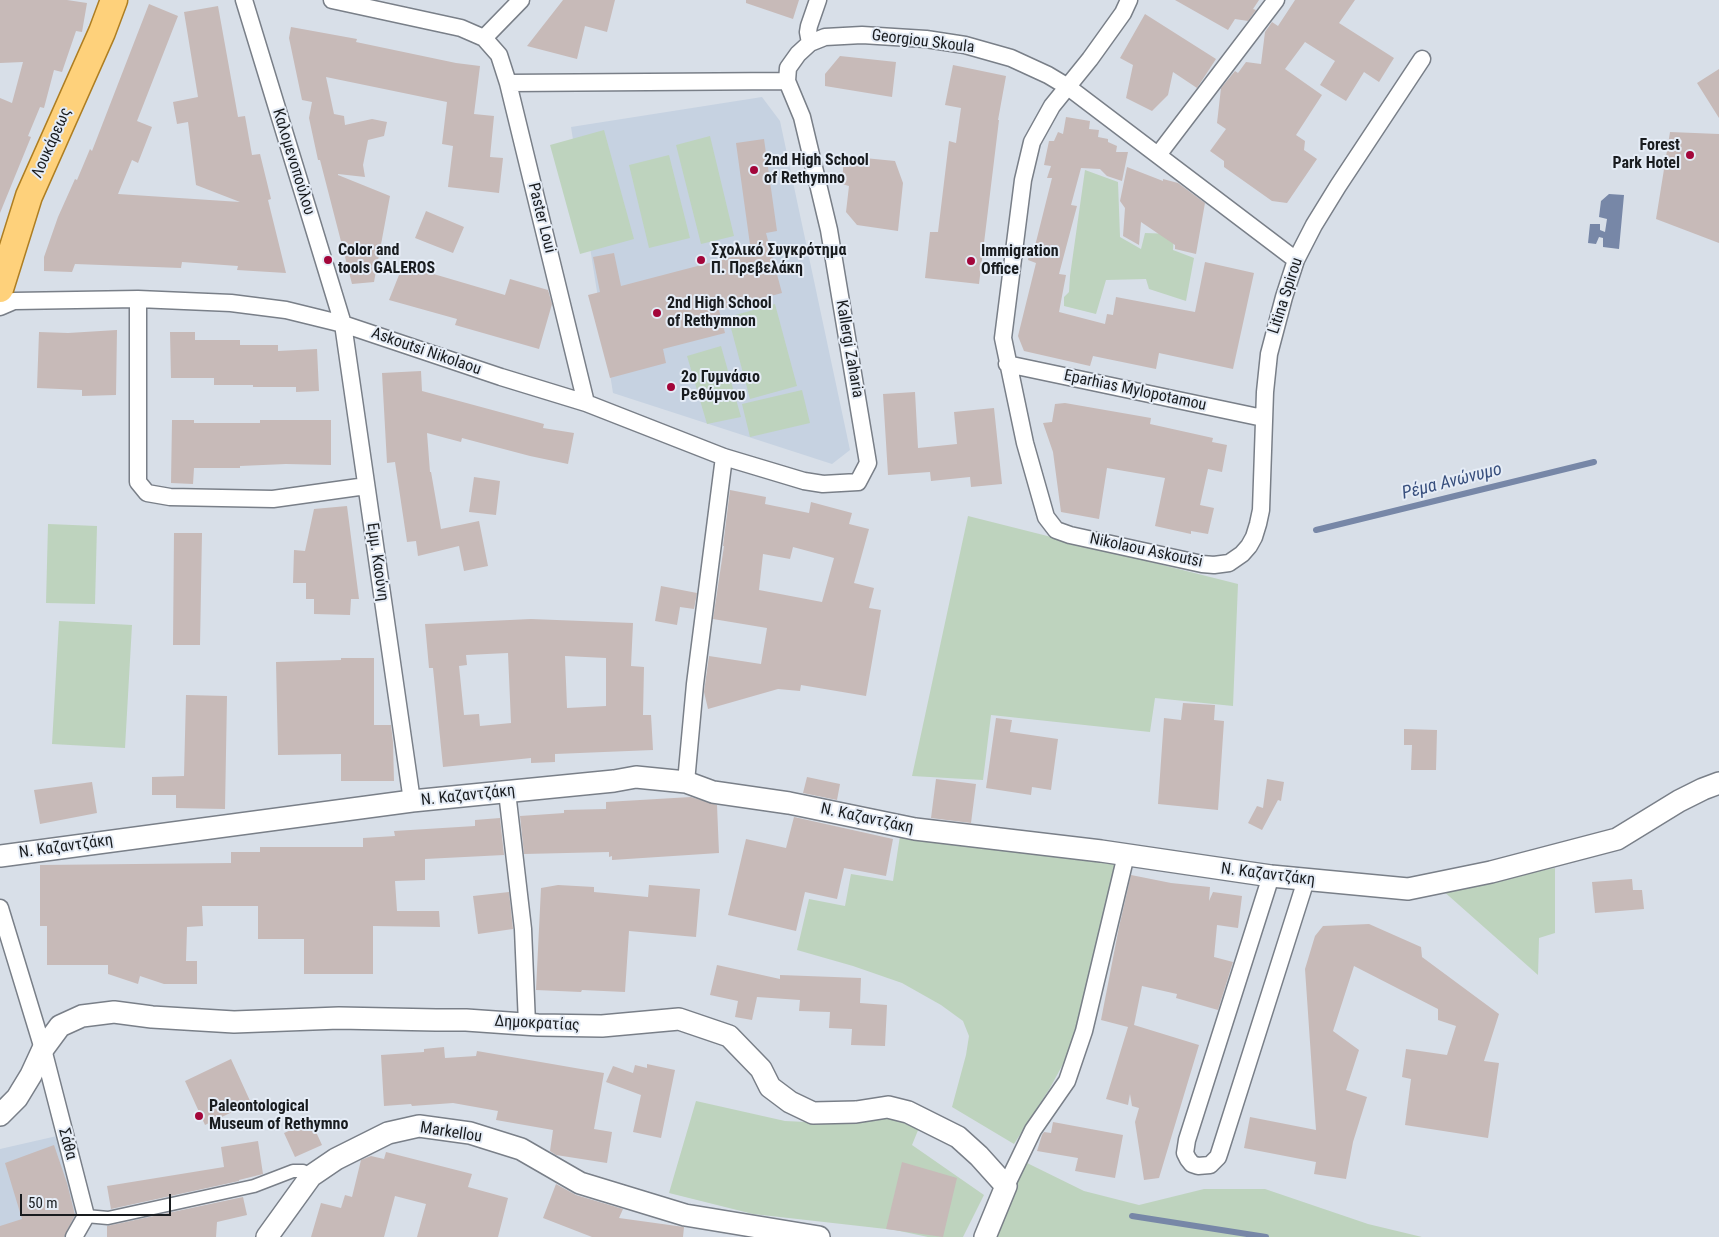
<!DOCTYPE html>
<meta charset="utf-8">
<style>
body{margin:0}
#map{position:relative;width:1719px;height:1237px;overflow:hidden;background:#d8dfe8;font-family:"Roboto Condensed",sans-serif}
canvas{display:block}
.scale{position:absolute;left:20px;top:1194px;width:151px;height:22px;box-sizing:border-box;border:2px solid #191c1f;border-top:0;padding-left:6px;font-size:15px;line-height:18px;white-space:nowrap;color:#191c1f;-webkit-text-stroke:4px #e5ecf6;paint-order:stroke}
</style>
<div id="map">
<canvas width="1719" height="1237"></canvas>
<div class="scale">50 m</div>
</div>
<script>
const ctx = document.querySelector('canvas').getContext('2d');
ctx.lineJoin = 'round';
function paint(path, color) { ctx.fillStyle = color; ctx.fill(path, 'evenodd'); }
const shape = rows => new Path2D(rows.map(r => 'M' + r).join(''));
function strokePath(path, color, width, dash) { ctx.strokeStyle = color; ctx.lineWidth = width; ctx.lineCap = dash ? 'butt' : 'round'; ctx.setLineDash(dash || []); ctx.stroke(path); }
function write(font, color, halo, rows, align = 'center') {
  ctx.font = font + ' "Roboto Condensed",sans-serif'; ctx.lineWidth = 4; ctx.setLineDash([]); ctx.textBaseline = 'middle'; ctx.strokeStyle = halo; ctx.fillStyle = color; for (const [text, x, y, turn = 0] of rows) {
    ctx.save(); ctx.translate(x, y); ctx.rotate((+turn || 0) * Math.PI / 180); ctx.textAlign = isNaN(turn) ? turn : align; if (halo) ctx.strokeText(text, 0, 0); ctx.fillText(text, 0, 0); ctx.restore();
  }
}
paint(shape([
 [762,97,780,121,850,450,832,464,613,393,571,127],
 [57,1136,82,1214,68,1237,0,1237,0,1149]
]), '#c6d2e1');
paint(shape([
 [604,130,634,239,580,254,550,145],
 [710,136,734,236,701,244,676,145],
 [669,155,690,238,649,248,629,165],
 [1085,170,1118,182,1120,237,1141,249,1145,233,1174,234,1173,250,1194,258,1186,301,1149,289,1146,279,1106,280,1096,314,1064,306,1064,297,1069,292,1070,276],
 [775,304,797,386,750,399,728,317],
 [721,346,741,417,707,424,687,356],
 [802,390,810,423,750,437,742,404],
 [968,516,1238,584,1233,706,1155,698,1150,732,991,715,983,780,912,776],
 [48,524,97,526,95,604,46,603],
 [59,621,132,625,125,748,52,744],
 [900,836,1118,865,1069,1053,1050,1088,1014,1144,952,1107,966,1055,969,1036,963,1021,941,1005,902,983,853,966,797,950,809,899,845,906,851,874,893,881],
 [1555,868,1555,933,1539,938,1538,975,1441,889],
 [696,1101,785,1121,851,1124,881,1118,909,1117,921,1123,912,1145,984,1195,963,1237,928,1237,895,1230,753,1214,669,1193],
 [1025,1162,1084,1191,1139,1205,1204,1189,1265,1189,1368,1224,1422,1237,998,1237,998,1221]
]), '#bed3be');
paint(shape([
 [1609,194,1624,195,1619,249,1603,247,1603,238,1599,237,1596,244,1588,243,1590,224,1600,224,1600,230,1605,232,1607,219,1599,217,1601,201]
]), '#7787a7');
strokePath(shape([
 [1316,530,1594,462],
 [1132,1216,1266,1237]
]), '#7787a7', 6);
paint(shape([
 [0,0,67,0,87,3,82,32,76,31,62,72,54,70,44,108,40,107,28,136,31,137,0,213,0,98,12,103,23,62,0,63],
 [563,0,615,0,607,32,585,26,577,59,527,46],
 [746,0,799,0,793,19,746,3],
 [1175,0,1259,0,1253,9,1256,10,1248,21,1235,19,1228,30],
 [1295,0,1355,0,1339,23,1394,58,1379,82,1364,72,1346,101,1320,85,1335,61,1305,42,1285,69,1322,95,1296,135,1305,141,1304,150,1317,159,1287,203,1272,201,1224,167,1224,161,1210,151,1226,129,1217,123,1221,88,1235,71,1238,73,1246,62,1261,64,1265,32,1272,22,1278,26],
 [149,4,178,16,137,121,152,127,138,163,132,160,118,194,240,202,196,185,188,122,177,124,173,102,198,97,184,12,218,6,238,117,245,116,252,155,260,154,271,199,268,200,286,273,237,270,238,266,182,262,181,268,75,264,72,272,44,271,44,257,58,217,75,179,77,180,90,149,92,151],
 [1145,14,1216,59,1197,88,1173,72,1168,95,1152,111,1126,98,1133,65,1120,58],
 [291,27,357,39,356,42,456,63,480,66,474,114,494,116,490,157,503,158,499,193,448,187,453,146,442,144,447,102,326,77,334,114,344,116,345,125,372,119,387,122,384,136,368,140,363,165,365,177,338,174,338,175,390,196,374,282,352,284,320,160,318,160,309,118,312,102,302,100,289,38],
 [840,56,896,62,892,97,825,86,825,74],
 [953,65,1006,76,998,120,999,120,979,284,925,278,930,232,938,232,949,141,956,143,961,108,945,105],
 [1719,69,1719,118,1697,83],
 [1066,117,1090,121,1089,129,1099,130,1098,137,1108,139,1108,142,1117,146,1116,152,1128,152,1122,181,1107,176,1100,169,1081,168,1071,205,1077,206,1059,274,1066,275,1059,312,1105,324,1107,314,1113,315,1116,297,1195,312,1205,262,1254,273,1233,369,1159,353,1156,369,1093,356,1090,366,1024,351,1018,336,1036,263,1028,260,1031,245,1035,246,1052,178,1047,178,1051,166,1044,165,1049,141,1054,141,1058,132,1063,134],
 [1670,132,1719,134,1719,243,1656,219],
 [764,139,777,231,766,233,782,293,719,310,725,333,663,349,666,363,610,378,588,295,600,292,593,257,614,253,621,286,751,252,736,143],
 [844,156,895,161,903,183,898,231,857,225,846,212,849,186,842,184],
 [1127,167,1163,181,1163,179,1178,183,1205,203,1196,254,1175,249,1175,245,1141,222,1139,245,1123,236,1125,208,1120,201],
 [426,211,464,227,453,253,415,238],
 [403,265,505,295,510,279,548,290,552,304,539,349,455,325,457,319,389,300],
 [117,330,116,395,82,396,82,390,37,388,39,332,68,333],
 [170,332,195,332,195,340,240,340,240,345,278,345,278,351,317,349,319,391,296,392,296,387,253,387,253,385,214,385,214,378,171,378],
 [421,371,422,391,544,424,543,428,574,433,568,464,530,456,462,438,461,442,427,433,430,472,431,472,441,529,479,521,488,566,464,571,459,546,418,556,416,541,407,542,395,462,387,463,382,373],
 [915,392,918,448,957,444,954,412,994,408,1002,484,971,487,970,477,931,481,930,472,888,475,883,394],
 [1065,403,1151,418,1150,424,1213,438,1212,442,1227,445,1222,472,1208,469,1200,505,1214,508,1208,534,1191,531,1191,534,1155,526,1165,478,1107,468,1099,519,1061,512,1053,452,1043,423,1052,422,1055,404],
 [172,420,194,420,194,423,260,423,260,420,331,420,331,465,286,464,240,466,240,468,194,468,193,484,171,483],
 [474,477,500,481,496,515,469,512],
 [730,490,766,497,765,504,809,513,811,502,852,513,849,524,869,529,854,583,874,588,869,608,881,610,866,696,801,685,800,691,778,689,708,709,704,692,709,656,761,664,767,628,713,619,724,546,723,546],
 [793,547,834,558,822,602,759,590,763,554,790,559],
 [347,506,359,599,351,599,350,615,314,614,314,599,306,599,306,583,293,583,294,550,305,551,314,509],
 [174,533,202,533,200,645,173,645],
 [661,586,697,593,694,609,680,607,677,625,655,621],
 [531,619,633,623,631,666,644,667,643,715,651,715,653,750,555,754,555,762,531,763,531,758,443,767,433,668,429,668,425,624],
 [508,653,511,723,480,726,479,714,464,715,459,666,467,665,466,655],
 [565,656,606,658,606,706,567,708],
 [341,658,374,658,374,725,391,725,393,742,394,781,341,781,341,754,278,755,276,662,341,660],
 [186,695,227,696,225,809,176,808,176,795,152,795,152,777,184,776],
 [1183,703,1215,705,1214,720,1224,721,1218,810,1158,804,1164,718,1181,720],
 [996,718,1012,720,1010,732,1058,739,1051,790,1032,787,1031,795,986,788],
 [1404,729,1437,730,1436,770,1411,770,1412,745,1404,745],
 [807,777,840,784,837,800,803,793],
 [936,779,976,784,971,823,931,818],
 [1267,779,1284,782,1281,801,1278,800,1262,830,1248,823,1257,806,1263,808],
 [92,782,97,813,40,824,34,790],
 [691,797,717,805,719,853,612,860,612,856,609,857,609,852,524,854,520,816,564,813,564,810,606,809,606,802],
 [794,817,893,839,886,876,844,868,837,899,805,892,796,931,728,915,746,839,786,848],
 [500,818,504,855,425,859,425,880,395,881,397,911,439,911,440,927,373,926,373,974,304,974,304,939,258,939,258,906,202,906,203,926,187,927,186,961,197,961,197,984,164,984,140,976,138,984,108,974,108,965,47,965,47,926,40,926,40,865,231,863,231,852,260,852,260,847,363,847,363,838,395,836,394,831,475,826,475,820],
 [1131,875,1171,883,1210,887,1209,901,1213,892,1242,896,1238,928,1217,925,1214,957,1233,962,1218,1010,1176,998,1177,994,1142,986,1134,1025,1199,1045,1159,1178,1144,1180,1135,1122,1139,1108,1132,1106,1130,1094,1128,1105,1106,1099,1128,1027,1101,1020,1119,927],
 [1632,879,1633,890,1642,890,1644,909,1595,913,1592,882],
 [558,885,594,887,594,892,648,897,649,885,700,889,696,937,629,931,625,992,582,990,581,992,536,990,541,888],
 [509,892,513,929,478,934,473,896],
 [1369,924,1421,947,1422,957,1499,1014,1484,1061,1499,1063,1488,1138,1405,1125,1411,1079,1402,1077,1406,1049,1447,1055,1456,1026,1438,1020,1438,1009,1354,966,1333,1031,1359,1050,1346,1090,1367,1097,1353,1142,1346,1179,1314,1174,1316,1162,1244,1148,1250,1117,1316,1130,1305,969,1315,936,1323,926],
 [717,965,780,979,780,975,861,978,860,1003,887,1005,885,1046,851,1045,852,1029,829,1028,830,1012,799,1011,800,1000,757,997,752,1020,735,1017,738,1001,710,995],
 [444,1047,445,1058,476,1056,477,1051,604,1073,594,1129,612,1132,607,1163,556,1155,550,1151,553,1130,496,1120,498,1111,453,1103,412,1106,411,1104,384,1106,381,1055,424,1052,424,1049],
 [231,1059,251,1103,205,1125,185,1081],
 [647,1064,675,1070,661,1138,633,1132,641,1095,606,1082,613,1066,633,1073,635,1065,647,1068],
 [311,1121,322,1145,295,1157,284,1133],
 [1053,1122,1123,1135,1115,1178,1075,1171,1078,1158,1037,1151,1042,1135,1044,1132,1051,1133],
 [258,1141,263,1174,239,1180,239,1181,111,1209,107,1186,224,1167,221,1147],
 [54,1145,67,1183,75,1215,64,1237,0,1237,0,1226,22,1219,5,1163],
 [386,1152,472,1174,468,1187,508,1198,498,1237,417,1237,426,1204,395,1196,384,1237,311,1237,321,1203,341,1208,345,1195,352,1197,361,1160,371,1156,384,1159],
 [902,1162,957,1178,943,1237,886,1229],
 [556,1184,576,1195,623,1209,619,1218,684,1227,683,1237,592,1237,543,1218],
 [243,1197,247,1215,217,1222,216,1237,107,1237,107,1226]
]), '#c7bab8');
const pedestrian = shape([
 [86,1216,108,1218,254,1186,293,1171,303,1171,311,1176]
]);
const minor = shape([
 [244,0,343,324,412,801],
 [332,0,461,28,484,38,499,55,508,83,586,403],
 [1129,0,1123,13,1090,59,1052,106,1032,142,1023,180,1003,338,1025,443,1046,517,1056,530,1070,535,1202,564,1214,565,1229,563,1242,554,1249,546,1254,537,1258,524,1261,510,1265,392,1269,354,1284,297,1296,260,1314,225,1338,186,1422,59],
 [484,38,521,0],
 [810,43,808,32,809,26,818,0],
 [508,83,787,81,788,68,798,54,810,43,825,37,862,35,926,39,965,45,1011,58,1048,75,1068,87,1296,260],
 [1158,155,1276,0],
 [138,299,138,482,147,493,170,497,273,499,366,486],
 [0,307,14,301,138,299,231,303,286,310,343,324,501,377,586,403,724,457,804,481,823,484,858,482,868,463,829,230,802,117,787,81],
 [1007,364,1263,418],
 [686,782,695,684,724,457],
 [507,792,523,929,527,1024],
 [1271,876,1187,1140,1185,1153,1188,1159,1192,1164,1198,1166,1210,1165,1218,1157,1220,1151,1306,880],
 [0,908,43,1049,86,1216,74,1237],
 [1006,1186,1033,1130,1067,1081,1084,1031,1126,855]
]);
const tertiary = shape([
 [0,856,412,801,614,781,636,777,686,782,713,792,789,803,915,829,1101,851,1271,876,1408,889,1491,872,1617,839,1679,801,1703,789,1719,783],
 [0,1115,17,1098,31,1075,43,1049,60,1026,82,1016,114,1012,152,1017,234,1022,339,1018,436,1020,466,1020,538,1025,602,1026,679,1019,729,1036,761,1069,770,1087,790,1102,813,1113,856,1112,888,1107,908,1112,958,1137,979,1156,1006,1186,985,1237],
 [267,1237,311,1176,336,1159,388,1133,419,1126,470,1133,521,1149,580,1183,685,1215,819,1237]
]);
const primary = shape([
 [0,289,29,196,102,32,114,0]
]);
strokePath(pedestrian, '#797f88', 15);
strokePath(minor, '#797f88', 19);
strokePath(tertiary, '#797f88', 24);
strokePath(primary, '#ae7e22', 29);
strokePath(pedestrian, '#fff', 12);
strokePath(minor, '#fff', 16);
strokePath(tertiary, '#fff', 21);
strokePath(primary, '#fed17b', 26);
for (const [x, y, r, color] of [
 [1690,155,5,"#a3063a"],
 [754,170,5,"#a3063a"],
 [328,260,5,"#a3063a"],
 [701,260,5,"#a3063a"],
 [971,261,5,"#a3063a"],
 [657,313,5,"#a3063a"],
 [671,387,5,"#a3063a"],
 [199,1116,5,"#a3063a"]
]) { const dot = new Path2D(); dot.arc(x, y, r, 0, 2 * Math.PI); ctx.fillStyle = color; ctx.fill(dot); strokePath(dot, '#e5ecf6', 2); }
write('16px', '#191c1f', '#e5ecf6', [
 ["Georgiou Skoula",923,42,7],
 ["Λουκάρεως",52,143,-66],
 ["Καλομενοπούλου",293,162,73],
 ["Paster Loui",541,218,76],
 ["Litina Spirou",1286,296,-72],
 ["Kallergi Zaharia",849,349,80],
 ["Askoutsi Nikolaou",426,352,19],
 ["Eparhias Mylopotamou",1135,391,12],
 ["Nikolaou Askoutsi",1146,551,12],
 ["Εμμ. Καούνη",377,562,82],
 ["Ν. Καζαντζάκη",468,796,-6],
 ["Ν. Καζαντζάκη",867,819,12],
 ["Ν. Καζαντζάκη",66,847,-8],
 ["Ν. Καζαντζάκη",1268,875,7],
 ["Δημοκρατίας",537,1024,3],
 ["Markellou",451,1133,9],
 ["Σάθα",67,1144,75]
]);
write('bold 16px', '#191c1f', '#e5ecf6', [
 ["Forest",1680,146,"right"],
 ["Park Hotel",1680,164,"right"],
 ["2nd High School",764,161],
 ["of Rethymno",764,179],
 ["Color and",338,251],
 ["tools GALEROS",338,269],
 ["Σχολικό Συγκρότημα",711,251],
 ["Π. Πρεβελάκη",711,269],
 ["Immigration",981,252],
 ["Office",981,270],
 ["2nd High School",667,304],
 ["of Rethymnon",667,322],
 ["2ο Γυμνάσιο",681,378],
 ["Ρεθύμνου",681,396],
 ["Paleontological",209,1107],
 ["Museum of Rethymno",209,1125]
], 'left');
write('italic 18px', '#384f7d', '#e5ecf6', [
 ["Ρέμα Ανώνυμο",1452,482,-14]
]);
</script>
